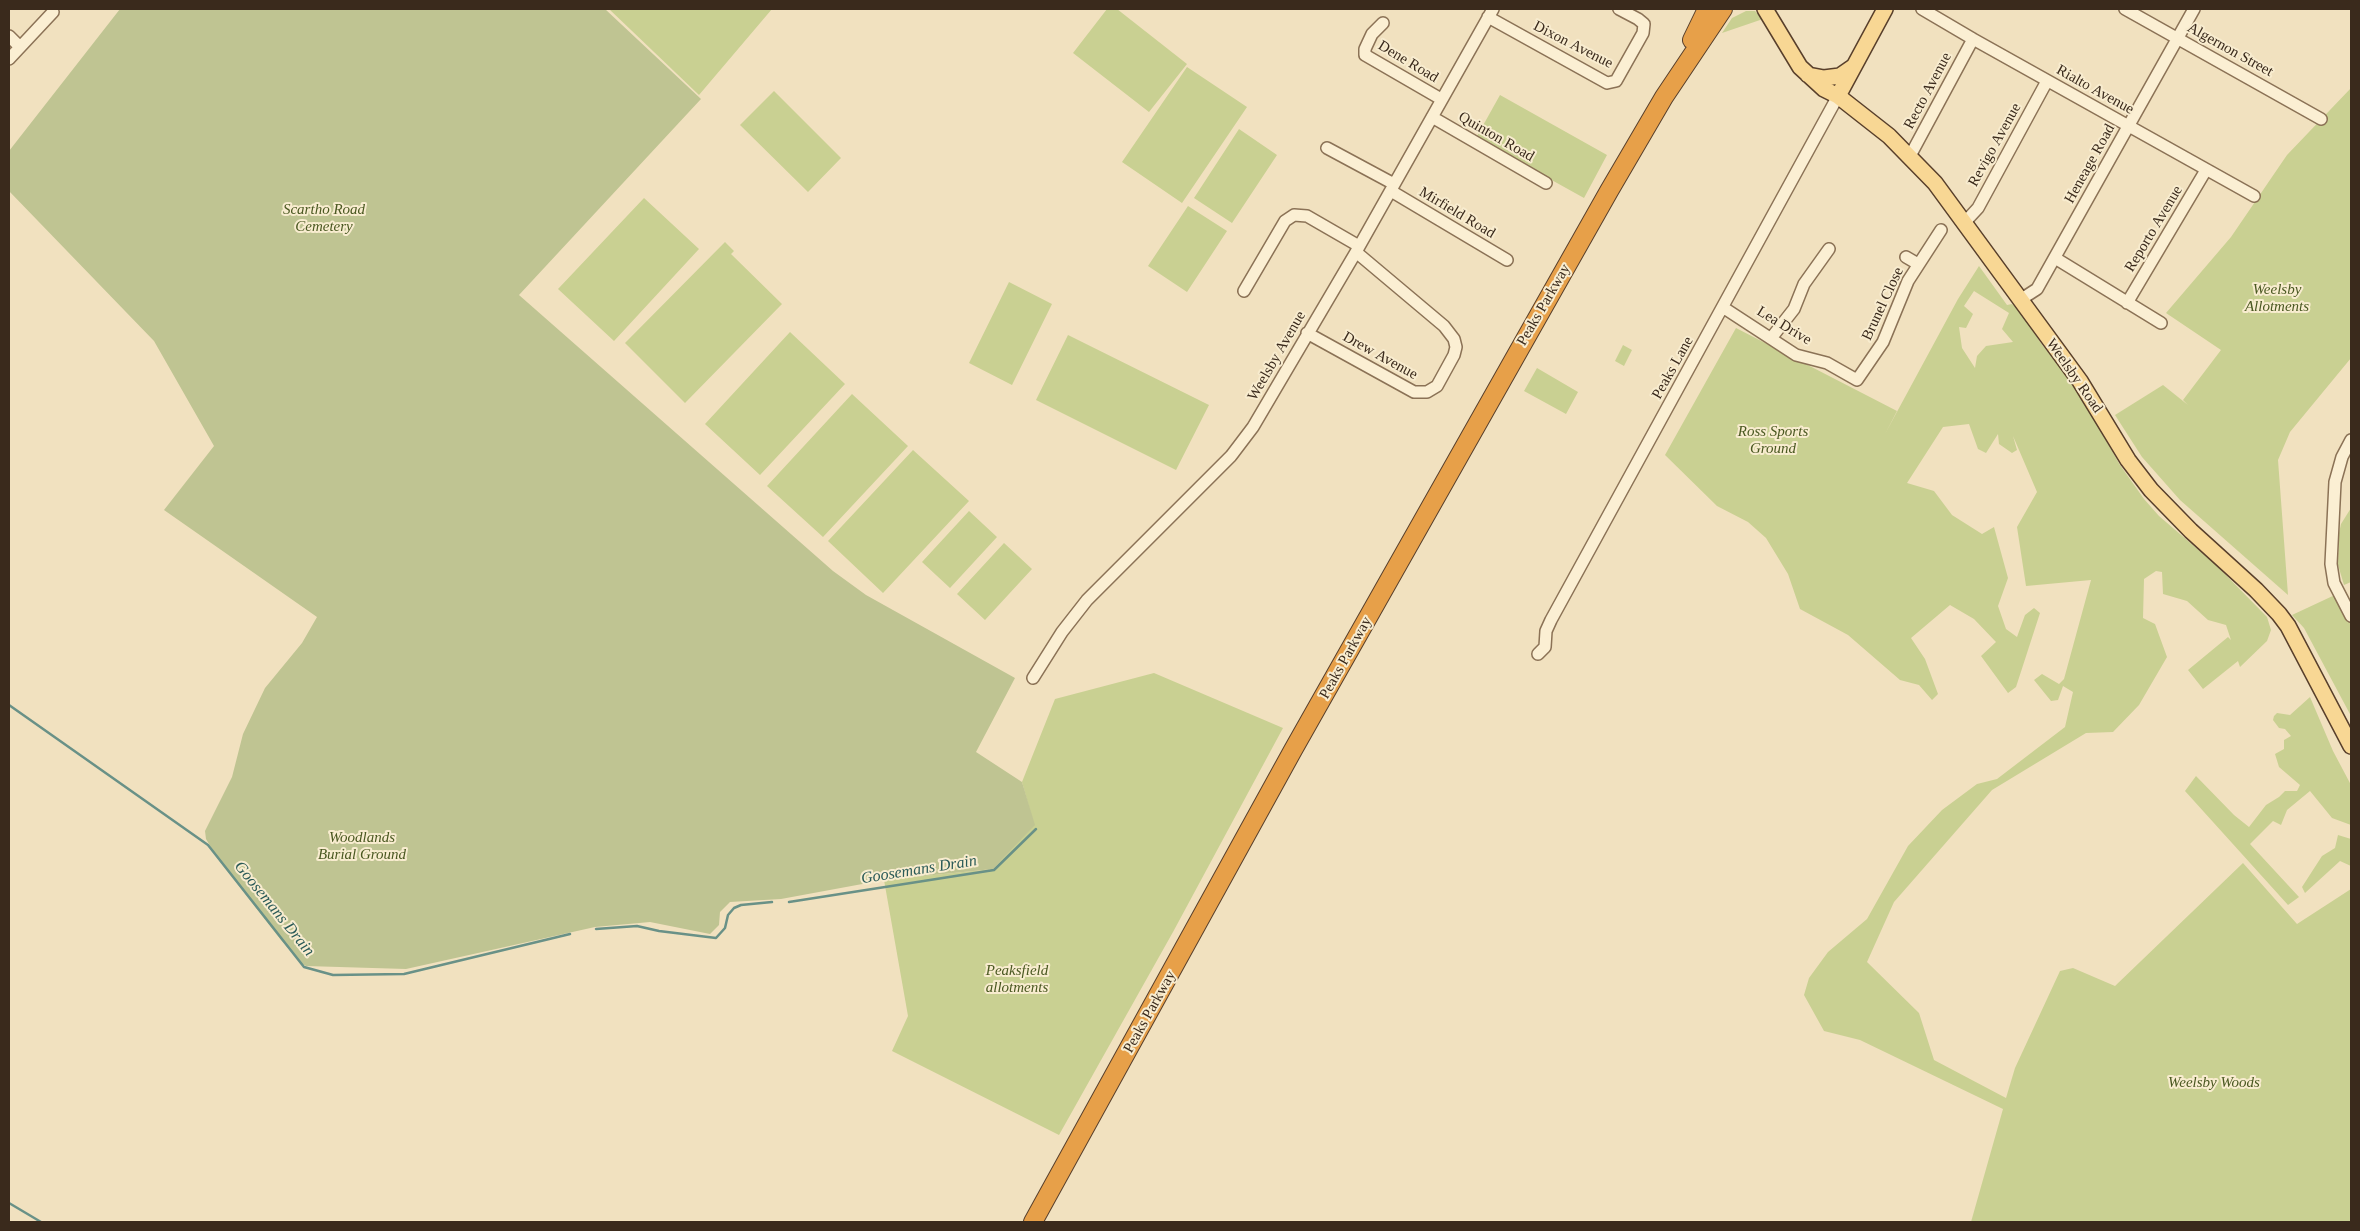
<!DOCTYPE html>
<style>
body{margin:0}
#map{position:relative;width:2360px;height:1231px;overflow:hidden;background:#f1e1bf;font-family:Georgia,serif}
canvas{display:block}
.frame{position:absolute;inset:0;border:10px solid #3a2a1c;pointer-events:none}
</style>
<div id="map">
<canvas width="2360" height="1231"></canvas>
<div class="frame"></div>
</div>
<script>
const ctx = document.querySelector('canvas').getContext('2d');
ctx.lineJoin = 'round';
function paint(path, color) { ctx.fillStyle = color; ctx.fill(path, 'evenodd'); }
const shape = rows => new Path2D(rows.map(r => 'M' + r).join(''));
function strokePath(path, color, width, dash) { ctx.strokeStyle = color; ctx.lineWidth = width; ctx.lineCap = dash ? 'butt' : 'round'; ctx.setLineDash(dash || []); ctx.stroke(path); }
function write(font, color, halo, rows, align = 'center') {
  ctx.font = font + ' Georgia,serif'; ctx.lineWidth = 4; ctx.setLineDash([]); ctx.textBaseline = 'middle'; ctx.strokeStyle = halo; ctx.fillStyle = color; for (const [text, x, y, turn = 0] of rows) {
    ctx.save(); ctx.translate(x, y); ctx.rotate((+turn || 0) * Math.PI / 180); ctx.textAlign = isNaN(turn) ? turn : align; if (halo) ctx.strokeText(text, 0, 0); ctx.fillText(text, 0, 0); ctx.restore();
  }
}
paint(shape([
 [609,9,772,9,699,95],
 [1107,9,1117,9,1187,64,1149,112,1073,53],
 [1746,11,1755,11,1763,19,1722,33,1732,18],
 [1187,67,1247,107,1182,203,1122,162],
 [2351,88,2351,358,2290,432,2278,460,2288,595,2180,500,2142,457,2115,415,2163,385,2188,405,2183,400,2221,350,2166,313,2231,237,2287,155],
 [774,91,841,158,808,192,740,125],
 [1500,95,1607,155,1584,198,1476,138],
 [1239,129,1277,155,1232,223,1194,198],
 [644,198,699,249,614,341,558,289],
 [1188,206,1227,231,1187,292,1148,266],
 [725,242,734,251,731,254,782,304,685,403,625,343],
 [1979,266,2007,305,2012,304,2018,309,2043,346,2075,386,2120,465,2144,499,2159,516,2216,565,2267,617,2271,630,2267,641,2240,667,2238,661,2203,689,2188,670,2228,637,2231,640,2226,625,2208,620,2187,601,2163,594,2162,572,2156,571,2144,579,2143,618,2155,624,2167,657,2139,705,2113,732,2086,733,1992,790,1894,902,1867,962,1919,1013,1934,1060,2006,1098,2015,1068,2060,971,2073,968,2115,986,2243,863,2297,924,2351,889,2351,1222,1971,1222,2003,1109,1860,1040,1824,1031,1804,995,1809,978,1828,952,1867,919,1908,846,1942,810,1977,784,1997,779,2065,727,2073,692,2063,686,2058,700,2051,701,2034,680,2042,674,2059,684,2064,679,2091,580,2026,586,2017,527,2037,492,2013,436,2017,450,2012,453,1999,444,1998,434,1986,453,1978,449,1969,424,1943,427,1907,483,1934,491,1952,515,1982,534,1994,527,2008,578,1998,606,2006,629,2017,637,2025,615,2034,608,2040,613,2016,687,2008,693,1981,656,1996,642,1974,619,1950,605,1911,638,1925,659,1938,694,1932,700,1919,685,1900,680,1848,635,1800,609,1788,574,1766,538,1748,522,1717,506,1665,455,1736,328,1897,411,1885,434,1958,299],
 [1974,291,2009,313,2002,329,2013,342,1986,346,1977,356,1975,368,1962,348,1959,327,1966,328,1973,314,1964,306],
 [1009,282,1052,304,1012,385,969,363],
 [790,332,845,384,760,475,705,424],
 [1068,335,1209,405,1176,470,1036,400],
 [1623,345,1632,350,1624,366,1615,361],
 [1537,368,1578,392,1566,414,1524,391],
 [852,394,908,446,823,537,767,486],
 [913,450,969,501,883,593,828,541],
 [2351,508,2351,582,2344,585,2338,565,2339,533,2341,524],
 [969,511,997,537,950,588,922,562],
 [1004,543,1032,569,985,620,957,594],
 [2337,594,2351,621,2351,716,2304,628,2292,615],
 [1154,673,1283,728,1173,932,1059,1135,892,1051,908,1016,884,880,993,869,1034,825,1022,782,1055,699],
 [2310,697,2333,751,2351,785,2351,825,2332,818,2310,791,2287,810,2281,825,2273,821,2250,844,2299,897,2288,905,2185,791,2196,776,2234,815,2249,827,2266,805,2279,797,2285,791,2297,791,2300,785,2279,767,2275,754,2284,749,2284,740,2291,736,2285,729,2279,728,2273,720,2274,716,2277,713,2290,715],
 [2338,835,2351,839,2351,866,2340,861,2305,893,2302,887,2322,856,2335,848]
]), '#c9d092');
paint(shape([
 [120,9,605,9,701,99,519,295,833,571,866,595,1015,678,976,752,1022,782,1035,825,993,869,884,880,781,899,730,902,720,912,719,925,710,934,650,922,640,914,650,922,595,927,406,969,306,966,302,964,281,940,218,859,206,839,205,831,232,777,243,734,265,688,302,643,317,617,164,510,214,446,154,341,9,191,9,151]
]), '#bfc492');
strokePath(shape([
 [9,705,208,845,304,967,333,975,404,974,570,934],
 [789,902,994,870,1036,829],
 [596,929,637,926,659,931,716,938,725,928,728,915,734,908,741,905,772,902],
 [9,1203,41,1222]
]), '#699187', 2.5);
const minor = shape([
 [1922,9,1973,39,2254,196],
 [2125,9,2321,119],
 [1488,17,1607,83,1616,81,1643,33,1644,24,1638,19,1619,9],
 [1383,23,1372,34,1365,49,1365,55,1441,99],
 [9,36,20,47],
 [9,59,53,12],
 [1432,117,1546,183],
 [1327,148,1394,184],
 [1910,156,1973,39],
 [1391,191,1507,260],
 [1965,222,1978,208,2047,81],
 [1906,257,1918,264],
 [2055,258,2161,323],
 [1244,291,1285,221,1294,215,1307,216,1359,246],
 [2020,300,2037,289,2194,9],
 [2127,303,2206,170],
 [1724,308,1796,355,1827,363,1857,380,1883,342,1908,281,1941,230],
 [1307,333,1414,392,1427,392,1437,386,1454,355,1456,347,1454,339,1444,326,1356,252],
 [1772,337,1794,309,1804,284,1829,249],
 [2351,440,2342,457,2335,482,2331,564,2334,583,2351,616],
 [1538,654,1545,647,1546,631,1551,620,1838,96],
 [1033,678,1062,632,1087,600,1231,456,1253,427,1356,252,1493,9]
]);
const major = shape([
 [1765,9,1800,67,1824,89,1838,96,1889,136,1935,183,2080,381,2128,460,2151,490,2191,531,2256,590,2279,614,2288,626,2351,746],
 [1808,75,1824,78,1840,76,1853,67],
 [1838,96,1885,9]
]);
const highway = shape([
 [1692,40,1707,9],
 [1033,1222,1293,750,1609,191,1664,97,1723,9]
]);
strokePath(minor, '#8b7256', 14);
strokePath(major, '#583f2b', 18);
strokePath(highway, '#583f2b', 20);
strokePath(minor, '#fbefd3', 11);
strokePath(major, '#f8d794', 15);
strokePath(highway, '#e7a049', 18);
write('15px', '#3a2a1c', '#f8eccf', [
 ["Dixon Avenue",1573,45,27],
 ["Algernon Street",2230,50,29],
 ["Dene Road",1408,62,31],
 ["Rialto Avenue",2095,90,29],
 ["Recto Avenue",1928,91,-62],
 ["Quinton Road",1496,137,30],
 ["Revigo Avenue",1995,145,-61],
 ["Heneage Road",2090,164,-61],
 ["Mirfield Road",1457,213,31],
 ["Reporto Avenue",2154,229,-59],
 ["Brunel Close",1883,304,-65],
 ["Peaks Parkway",1544,305,-60],
 ["Lea Drive",1784,326,31],
 ["Weelsby Avenue",1277,356,-60],
 ["Drew Avenue",1380,356,29],
 ["Peaks Lane",1673,368,-61],
 ["Weelsby Road",2074,376,55],
 ["Peaks Parkway",1346,658,-61],
 ["Peaks Parkway",1150,1012,-61]
]);
write('italic 15px', '#4a5821', '#f8eccf', [
 ["Scartho Road",324,210],
 ["Cemetery",324,227],
 ["Weelsby",2277,290],
 ["Allotments",2277,307],
 ["Ross Sports",1773,432],
 ["Ground",1773,449],
 ["Woodlands",362,838],
 ["Burial Ground",362,855],
 ["Peaksfield",1017,971],
 ["allotments",1017,988],
 ["Weelsby Woods",2214,1083]
]);
write('italic 16px', '#2a5a57', '#f8eccf', [
 ["Goosemans Drain",919,870,-9],
 ["Goosemans Drain",274,909,51]
]);
</script>
